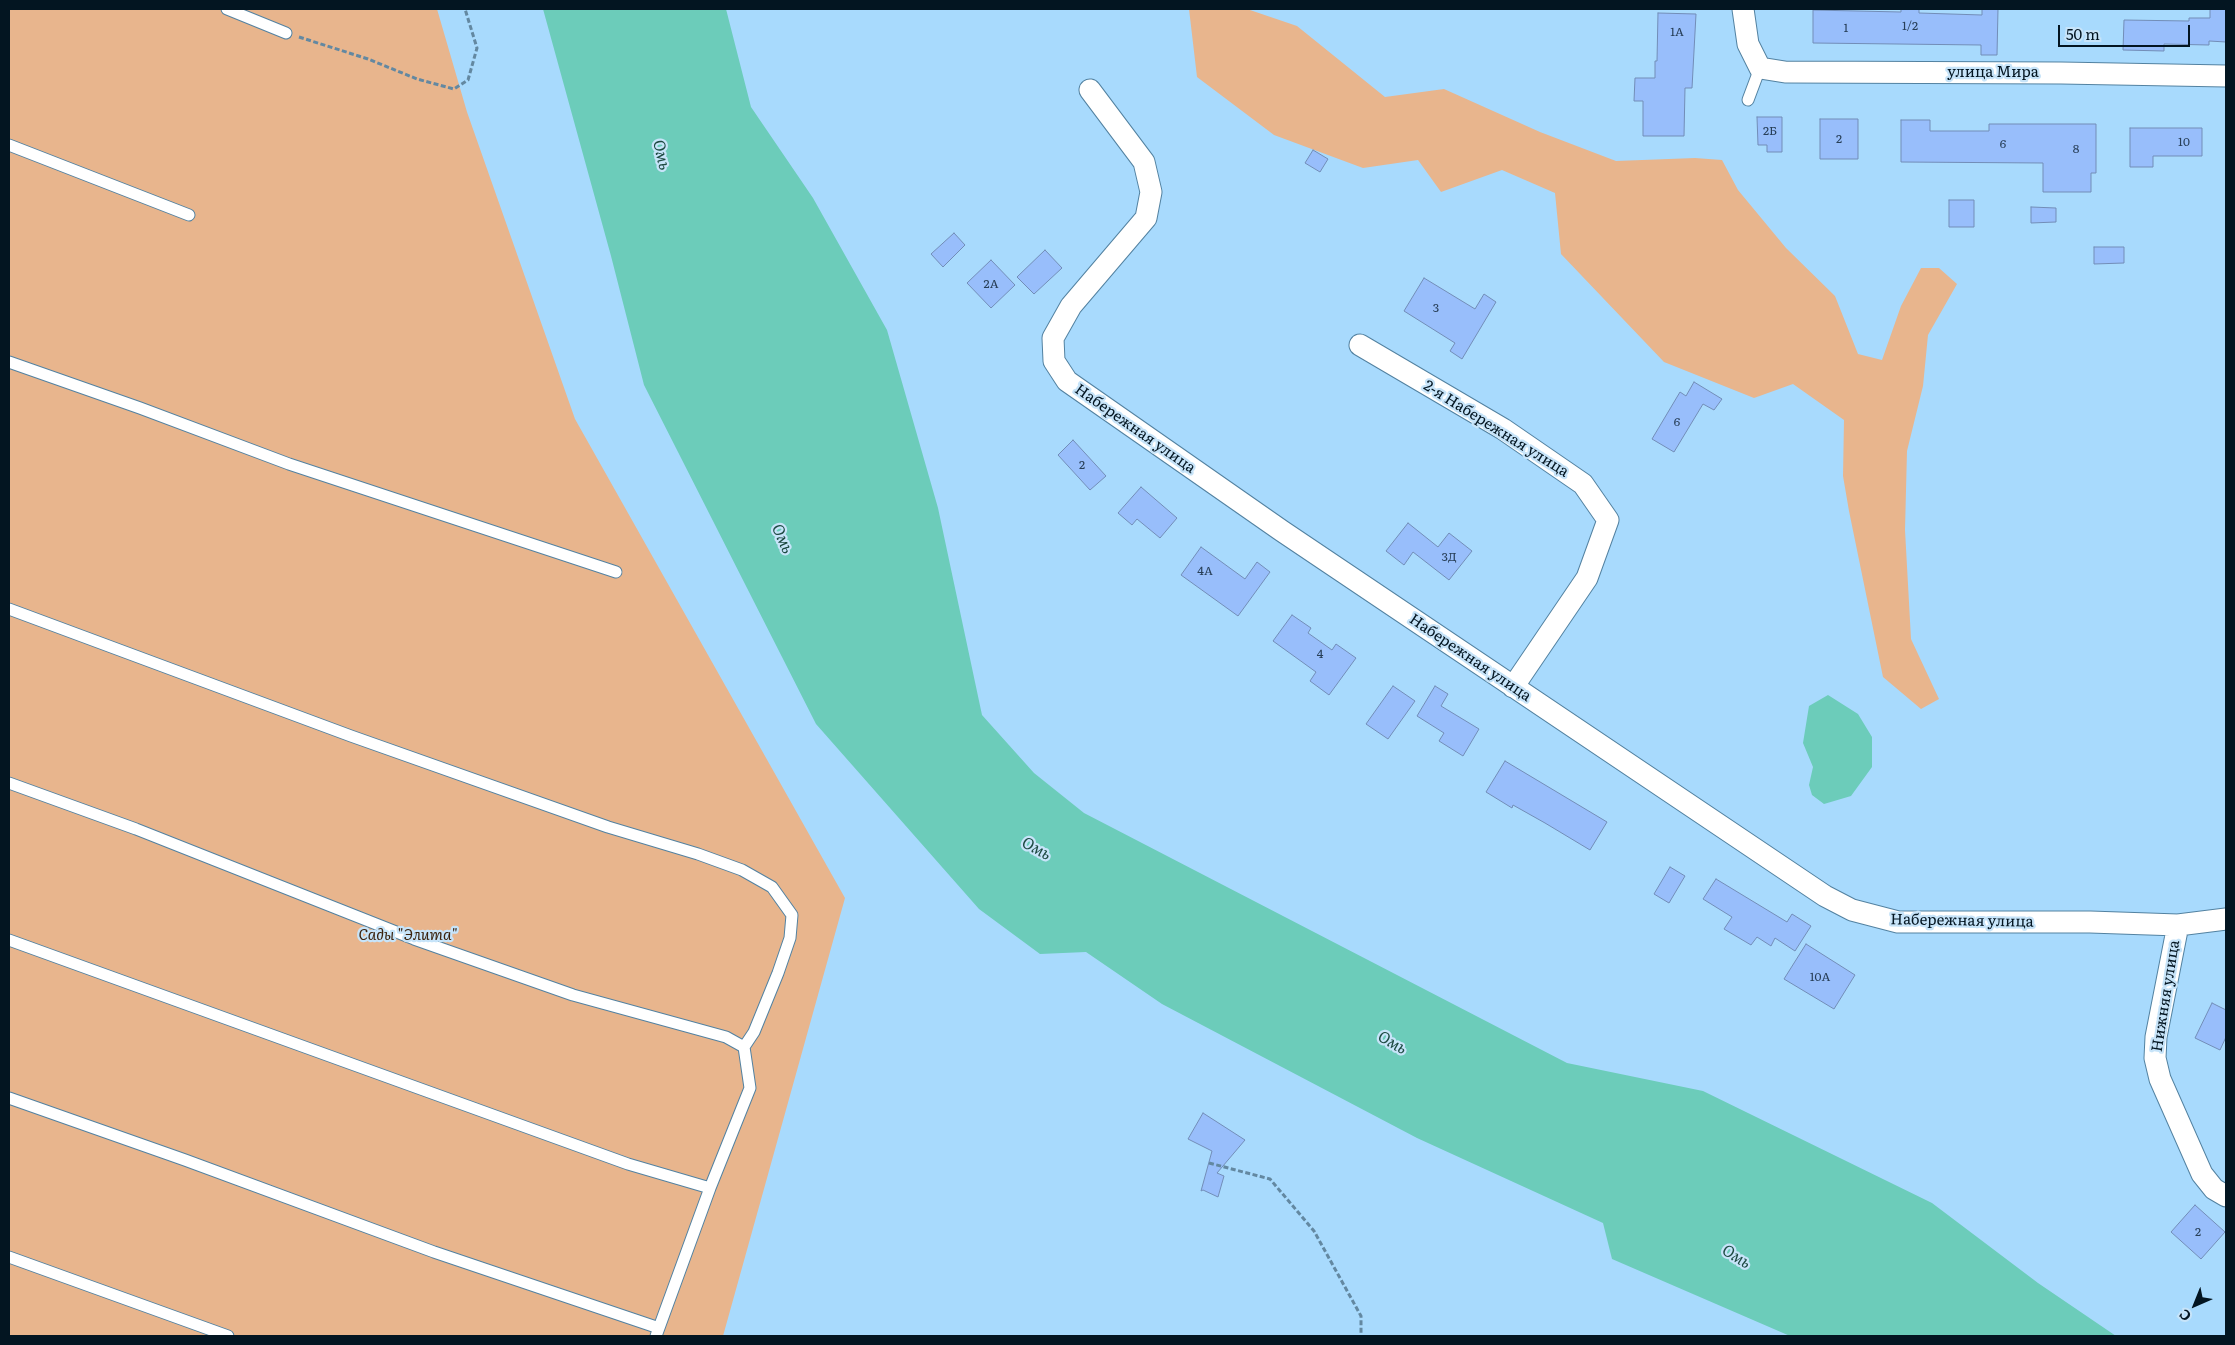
<!DOCTYPE html>
<meta charset="utf-8">
<style>
body{margin:0}
#map{position:relative;width:2235px;height:1345px;overflow:hidden;background:#a8dafd;font-family:Literata,serif}
canvas{display:block}
.frame{position:absolute;inset:0;border:10px solid #031521;pointer-events:none}
.north{position:absolute;left:2170px;top:1280px;width:50px;height:50px;-webkit-text-stroke:4px #c7e4f9;paint-order:stroke;rotate:224deg;font-size:14px;font-weight:700;line-height:20px;text-align:center;color:#031521}
.north::after{content:'';display:block;margin:auto;width:18px;height:22px;background:#031521;clip-path:polygon(50% 0,100% 100%,50% 72%,0 100%)}
.scale{position:absolute;left:2058px;top:25px;width:132px;height:22px;box-sizing:border-box;border:2px solid #031521;border-top:0;padding-left:6px;font-size:15px;line-height:18px;white-space:nowrap;color:#031521;-webkit-text-stroke:4px #c7e4f9;paint-order:stroke}
</style>
<div id="map">
<canvas width="2235" height="1345"></canvas>
<div class="frame"></div>
<div class="north">С</div>
<div class="scale">50 m</div>
</div>
<script>
const ctx = document.querySelector('canvas').getContext('2d');
ctx.lineJoin = 'round';
function paint(path, color) { ctx.fillStyle = color; ctx.fill(path, 'evenodd'); }
const shape = rows => new Path2D(rows.map(r => 'M' + r).join(''));
function strokePath(path, color, width, dash) { ctx.strokeStyle = color; ctx.lineWidth = width; ctx.lineCap = dash ? 'butt' : 'round'; ctx.setLineDash(dash || []); ctx.stroke(path); }
function write(font, color, halo, rows, align = 'center') {
  ctx.font = font + ' Literata,serif'; ctx.lineWidth = 4.5; ctx.setLineDash([]); ctx.textBaseline = 'middle'; ctx.strokeStyle = halo; ctx.fillStyle = color; for (const [text, x, y, turn = 0] of rows) {
    ctx.save(); ctx.translate(x, y); ctx.rotate((+turn || 0) * Math.PI / 180); ctx.textAlign = isNaN(turn) ? turn : align; if (halo) ctx.strokeText(text, 0, 0); ctx.fillText(text, 0, 0); ctx.restore();
  }
}
paint(shape([
 [9,9,437,9,467,112,575,419,845,898,723,1336,9,1336],
 [1189,9,1247,9,1297,26,1385,97,1444,89,1540,132,1616,161,1695,158,1722,160,1738,190,1786,248,1835,296,1858,354,1882,360,1901,306,1921,268,1939,268,1957,284,1928,335,1923,386,1907,451,1905,530,1911,639,1939,699,1921,709,1883,677,1849,511,1843,476,1844,420,1793,384,1754,398,1664,362,1561,254,1555,193,1502,170,1441,192,1418,160,1363,168,1274,135,1197,77]
]), '#e8b58d');
paint(shape([
 [543,9,726,9,751,107,813,198,887,330,938,508,982,715,1034,773,1084,813,1567,1063,1703,1091,1932,1203,2038,1283,2116,1336,1790,1336,1612,1259,1603,1223,1417,1138,1162,1004,1086,952,1040,954,979,909,816,724,644,385,611,256],
 [1828,695,1858,714,1872,737,1872,767,1851,796,1824,804,1812,795,1809,785,1813,767,1803,743,1809,706]
]), '#6cccba');
const building = shape([
 [1901,9,1919,9,1919,13,1982,15,1982,9,1998,9,1997,55,1981,55,1981,45,1813,43,1813,10,1901,12,1901,9],
 [2210,9,2226,9,2226,42,2209,41,2209,45,2164,44,2164,51,2123,50,2124,20,2189,21,2189,18,2210,18,2210,9],
 [1658,13,1696,14,1692,88,1685,88,1684,136,1643,136,1643,101,1634,101,1635,78,1655,78,1655,61,1657,61,1658,13],
 [1757,117,1782,117,1782,152,1767,152,1767,145,1758,145,1757,117],
 [1820,119,1858,119,1858,159,1820,159,1820,119],
 [1901,120,1930,120,1930,131,1989,131,1989,124,2096,124,2096,173,2091,173,2091,192,2043,192,2043,163,1901,162,1901,120],
 [2130,128,2202,128,2202,156,2153,156,2153,167,2130,167,2130,128],
 [1313,150,1328,159,1320,172,1305,163,1313,150],
 [1949,200,1974,200,1974,227,1949,227,1949,200],
 [2031,207,2056,208,2056,222,2031,223,2031,207],
 [954,233,965,245,943,267,931,254,954,233],
 [2094,247,2124,247,2124,263,2094,264,2094,247],
 [1045,250,1062,268,1034,294,1017,277,1045,250],
 [991,260,1015,285,991,308,967,283,991,260],
 [1424,278,1475,309,1484,294,1496,302,1462,359,1450,351,1455,343,1404,311,1424,278],
 [1694,382,1722,399,1714,410,1703,404,1674,452,1652,439,1680,392,1686,396,1694,382],
 [1073,440,1106,476,1090,490,1058,455,1073,440],
 [1141,487,1177,518,1160,538,1137,519,1132,525,1118,513,1141,487],
 [1408,523,1438,547,1449,533,1472,551,1449,580,1413,552,1404,565,1386,551,1408,523],
 [1201,547,1245,579,1257,562,1270,572,1238,616,1181,575,1201,547],
 [1292,615,1311,628,1308,633,1332,650,1336,644,1356,658,1329,695,1310,681,1316,672,1273,641,1292,615],
 [1393,686,1415,701,1388,739,1366,724,1393,686],
 [1435,686,1448,694,1441,706,1479,729,1463,756,1439,741,1444,733,1417,716,1435,686],
 [1505,761,1607,822,1590,850,1545,823,1513,805,1512,808,1486,792,1505,761],
 [1670,867,1685,876,1669,903,1654,894,1670,867],
 [1716,879,1787,922,1792,914,1811,926,1795,951,1775,938,1771,946,1757,937,1751,945,1724,929,1732,917,1703,899,1716,879],
 [1806,944,1855,975,1834,1009,1784,979,1806,944],
 [2212,1003,2226,1010,2226,1037,2220,1050,2195,1038,2212,1003],
 [1203,1113,1245,1140,1217,1173,1224,1176,1218,1197,1203,1190,1201,1191,1212,1151,1188,1139,1203,1113],
 [2195,1205,2225,1232,2201,1259,2171,1232,2195,1205]
]);
paint(building, '#98befb');
strokePath(building, '#728db7', 1);
const lane = shape([
 [227,9,286,33],
 [1748,100,1760,68],
 [9,145,189,215],
 [9,362,140,408,289,464,616,572],
 [9,609,351,736,608,827,698,854,742,870,772,887,792,915,790,938,778,973,754,1032,744,1047],
 [9,783,136,829,414,939,573,995,726,1037,744,1047,750,1088,710,1188,656,1336],
 [9,940,628,1164,710,1188],
 [9,1098,185,1160,434,1252,659,1328],
 [9,1257,228,1336]
]);
const street = shape([
 [1743,9,1748,44,1760,68,1785,72,2061,73,2226,76],
 [1090,90,1144,162,1151,192,1146,218,1071,306,1053,338,1054,361,1067,381,1282,531,1825,896,1852,910,1898,922,2090,922,2178,925,2226,919],
 [1360,345,1503,429,1583,484,1608,520,1587,578,1513,687],
 [2178,925,2156,1037,2155,1058,2160,1079,2202,1174,2214,1189,2226,1196]
]);
strokePath(lane, '#5382a1', 13);
strokePath(street, '#5382a1', 23);
strokePath(shape([
 [299,37,368,59,417,79,454,89,468,80,477,48,465,9],
 [1209,1163,1270,1179,1314,1231,1361,1316,1361,1336]
]), '#6388a1', 3, [5, 2.5]);
strokePath(lane, '#fff', 11);
strokePath(street, '#fff', 21);
write('12px', '#283f58', null, [
 ["1/2",1910,26],
 ["1",1846,28],
 ["1А",1677,32],
 ["2Б",1770,131],
 ["2",1839,139],
 ["10",2184,142],
 ["6",2003,144],
 ["8",2076,149],
 ["2А",991,284],
 ["3",1436,308],
 ["6",1677,422],
 ["2",1082,465],
 ["3Д",1449,557],
 ["4А",1205,571],
 ["4",1320,654],
 ["10А",1820,977],
 ["2",2198,1232]
]);
write('15px', '#031521', '#c7e4f9', [
 ["улица Мира",1993,73],
 ["Набережная улица",1135,429,35],
 ["2-я Набережная улица",1496,429,32],
 ["Набережная улица",1470,658,34],
 ["Набережная улица",1962,921,1],
 ["Нижняя улица",2166,996,-81]
]);
write('italic 15px', '#3b220d', '#c7e4f9', [
 ["Сады \"Элита\"",408,936]
]);
write('italic 16px', '#1e4a42', '#c7e4f9', [
 ["Омь",661,155,77],
 ["Омь",782,539,66],
 ["Омь",1036,849,29],
 ["Омь",1392,1043,30],
 ["Омь",1736,1257,32]
]);
</script>
